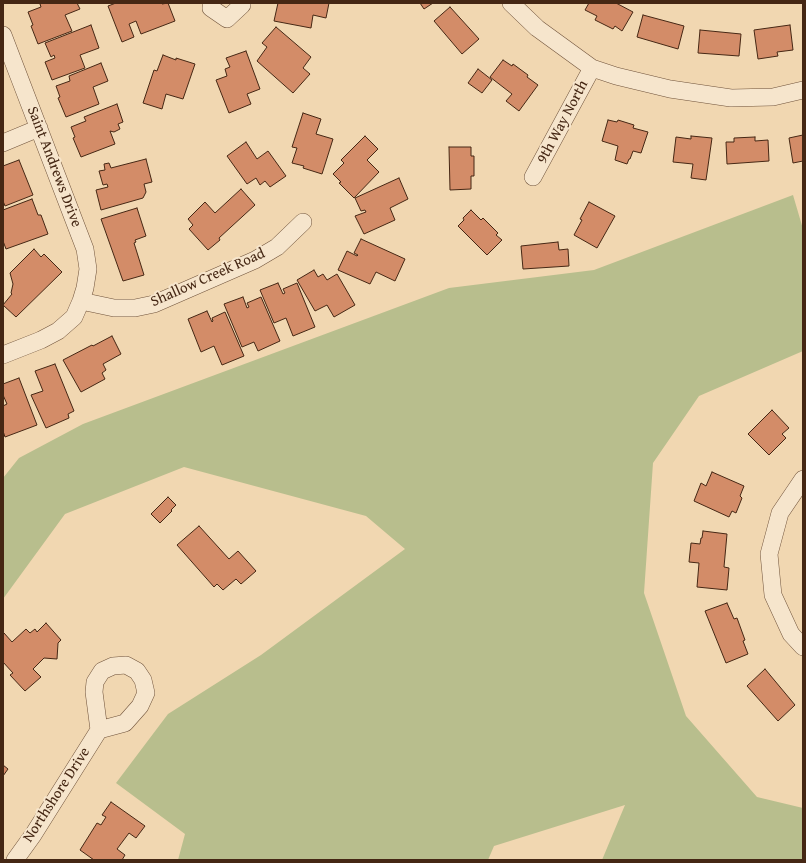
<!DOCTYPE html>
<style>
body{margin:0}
#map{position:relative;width:806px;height:863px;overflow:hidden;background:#f1d7b1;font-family:"Gentium Book Plus",serif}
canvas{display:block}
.frame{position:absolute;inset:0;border:4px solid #452714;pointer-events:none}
</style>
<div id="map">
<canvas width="806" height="863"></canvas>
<div class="frame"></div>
</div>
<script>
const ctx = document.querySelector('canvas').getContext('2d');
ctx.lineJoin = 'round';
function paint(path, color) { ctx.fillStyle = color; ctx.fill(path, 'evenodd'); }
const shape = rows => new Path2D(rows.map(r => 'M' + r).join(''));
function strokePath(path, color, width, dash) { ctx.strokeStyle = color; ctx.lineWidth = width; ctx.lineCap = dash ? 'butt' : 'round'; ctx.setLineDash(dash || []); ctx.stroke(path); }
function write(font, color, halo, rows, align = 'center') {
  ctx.font = font + ' "Gentium Book Plus",serif'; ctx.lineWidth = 4; ctx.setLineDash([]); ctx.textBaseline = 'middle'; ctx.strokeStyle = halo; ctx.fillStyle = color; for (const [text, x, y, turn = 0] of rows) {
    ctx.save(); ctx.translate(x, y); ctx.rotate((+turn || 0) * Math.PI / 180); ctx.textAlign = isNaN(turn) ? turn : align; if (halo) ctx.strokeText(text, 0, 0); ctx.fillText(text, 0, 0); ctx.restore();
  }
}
paint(shape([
 [793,195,803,229,803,351,699,396,653,463,644,593,686,716,757,797,803,808,803,860,602,860,625,805,494,846,488,860,178,860,185,834,116,783,168,714,261,655,405,549,366,516,184,467,65,514,3,599,3,478,19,458,83,424,449,288,594,270]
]), '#b8be8d');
const building = shape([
 [42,3,77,3,80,9,65,15,72,31,38,44,31,26,33,25,28,12,41,7,40,4,42,3],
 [116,3,161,3,162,4,168,3,175,21,141,34,136,21,129,24,134,37,122,42,108,6,116,3],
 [278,3,329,3,326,18,313,15,311,28,274,21,278,3],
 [420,3,433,3,424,9,420,3],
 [589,3,616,3,633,12,622,31,615,26,613,29,595,20,597,16,585,10,589,3],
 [450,7,479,39,462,54,434,21,450,7],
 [643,15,684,26,678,49,637,37,643,15],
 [91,25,99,48,80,55,85,68,52,80,45,62,55,58,54,55,51,57,45,43,91,25],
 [790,25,793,50,777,52,778,56,758,59,754,30,790,25],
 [276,27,311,57,303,68,310,74,293,93,257,61,267,47,262,43,276,27],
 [700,30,741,34,739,56,698,53,700,30],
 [246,51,260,89,247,94,251,104,229,113,216,80,227,76,225,69,230,67,226,58,246,51],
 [163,55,176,60,176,58,195,64,183,99,166,94,162,109,143,103,154,70,157,71,163,55],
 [503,60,512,66,513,64,528,75,527,77,538,85,519,111,506,101,512,94,490,77,503,60],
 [101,63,108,81,93,87,99,104,66,117,58,98,60,97,56,86,70,81,69,76,101,63],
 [478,69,492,80,482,93,468,83,478,69],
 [117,104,123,122,118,124,120,129,114,132,110,131,115,144,81,157,73,138,75,137,71,127,86,121,84,117,117,104],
 [303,113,321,119,316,134,333,139,322,174,303,168,304,166,292,163,297,148,292,147,303,113],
 [608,120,617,122,618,120,634,125,633,128,648,132,641,153,633,151,630,159,629,159,627,164,615,160,618,146,602,141,608,120],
 [803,135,803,161,793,163,789,138,803,135],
 [365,136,378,149,367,160,379,172,354,198,339,183,341,182,333,174,344,163,341,160,365,136],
 [691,136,712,138,706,180,691,178,693,164,673,162,676,137,691,139,691,136],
 [755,137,755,141,768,140,769,161,727,164,726,142,734,142,734,138,755,137],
 [246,142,257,159,268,151,286,176,270,187,265,181,260,185,256,178,247,184,227,156,246,142],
 [449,147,471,147,471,156,474,156,474,176,471,176,471,189,450,190,449,147],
 [146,159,152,182,144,184,146,192,143,198,101,210,96,190,108,187,107,184,103,185,99,171,105,170,104,164,109,163,111,168,146,159],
 [19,160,33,195,5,206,3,201,3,166,19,160],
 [399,178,408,199,390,208,395,220,364,234,355,216,366,212,365,210,361,211,355,198,399,178],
 [241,189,255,205,219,238,220,240,208,250,189,229,193,225,188,219,205,202,215,213,241,189],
 [32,199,38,215,41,215,48,234,6,249,3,241,3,210,32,199],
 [589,202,615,216,597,248,574,235,582,220,580,219,589,202],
 [137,208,146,236,135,240,136,242,134,243,144,275,123,281,101,219,137,208],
 [471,210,481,220,483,218,498,233,496,235,502,240,487,255,458,226,464,220,463,218,471,210],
 [361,239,405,259,395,281,376,272,370,284,338,270,347,251,357,256,358,255,354,253,361,239],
 [558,242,559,250,568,249,569,266,523,269,521,246,558,242],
 [34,249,41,257,44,254,62,272,16,317,3,305,12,294,11,293,13,284,10,273,34,249],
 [314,270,318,277,323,274,327,280,337,274,355,305,334,317,327,305,315,311,297,280,314,270],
 [278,283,283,294,285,293,283,289,297,283,315,327,293,336,286,318,274,323,260,290,278,283],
 [243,297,247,308,249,307,247,303,261,297,280,341,258,351,254,342,242,347,224,304,243,297],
 [207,311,212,322,213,321,212,318,225,312,244,356,222,365,214,346,201,352,188,319,207,311],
 [112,336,121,354,103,364,106,370,102,373,105,379,81,392,63,360,92,345,93,346,112,336],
 [55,364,74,411,68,414,69,418,46,428,31,395,43,391,35,371,55,364],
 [19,378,37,425,5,437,3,431,3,406,7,404,3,395,3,384,19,378],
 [772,410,789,428,782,434,786,438,769,455,748,434,772,410],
 [712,472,744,486,740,496,742,498,736,513,732,511,729,517,694,501,701,483,706,486,712,472],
 [168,497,176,505,171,510,172,511,160,523,151,514,168,497],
 [199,526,229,559,238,551,256,571,241,584,236,579,223,590,217,584,214,587,177,545,199,526],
 [703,531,727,534,724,567,729,568,727,590,697,587,699,563,689,562,691,543,700,544,701,538,702,538,703,531],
 [727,603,734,619,737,618,745,640,743,641,748,654,726,663,705,611,727,603],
 [46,623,61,640,58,643,57,659,44,658,33,669,41,677,25,691,10,675,13,673,3,662,3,634,4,633,12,642,26,629,30,633,35,629,37,632,46,623],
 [765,669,795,705,778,721,747,686,765,669],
 [3,765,8,769,3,776,3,765],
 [111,802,145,826,136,838,129,833,117,849,125,855,122,860,94,860,80,850,97,823,101,825,106,817,102,815,111,802]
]);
paint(building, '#d38c68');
strokePath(building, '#452714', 1);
const street = shape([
 [212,3,211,8,227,19,242,5,242,3],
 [511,3,537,28,592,68,616,76,670,89,731,98,773,97,803,90],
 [3,35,85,249,88,269,85,288,81,301],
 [3,143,39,128],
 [533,177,592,68],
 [3,355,41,340,58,331,74,317,81,301,114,308,135,308,154,304,255,260,277,247,303,222],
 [803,479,780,513,769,554,773,595,791,634,803,647],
 [126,665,137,671,143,680,146,693,140,706,125,723,99,730,94,692,95,682,102,671,113,666,126,665],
 [15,860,33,835,99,730]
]);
strokePath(street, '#70533b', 18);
strokePath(street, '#f6e5cc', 17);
write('15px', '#452714', '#f6e5cc', [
 ["9th Way North",563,122,-62],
 ["Saint Andrews Drive",54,167,69],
 ["Shallow Creek Road",208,278,-24],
 ["Northshore Drive",57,795,-57]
]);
</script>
